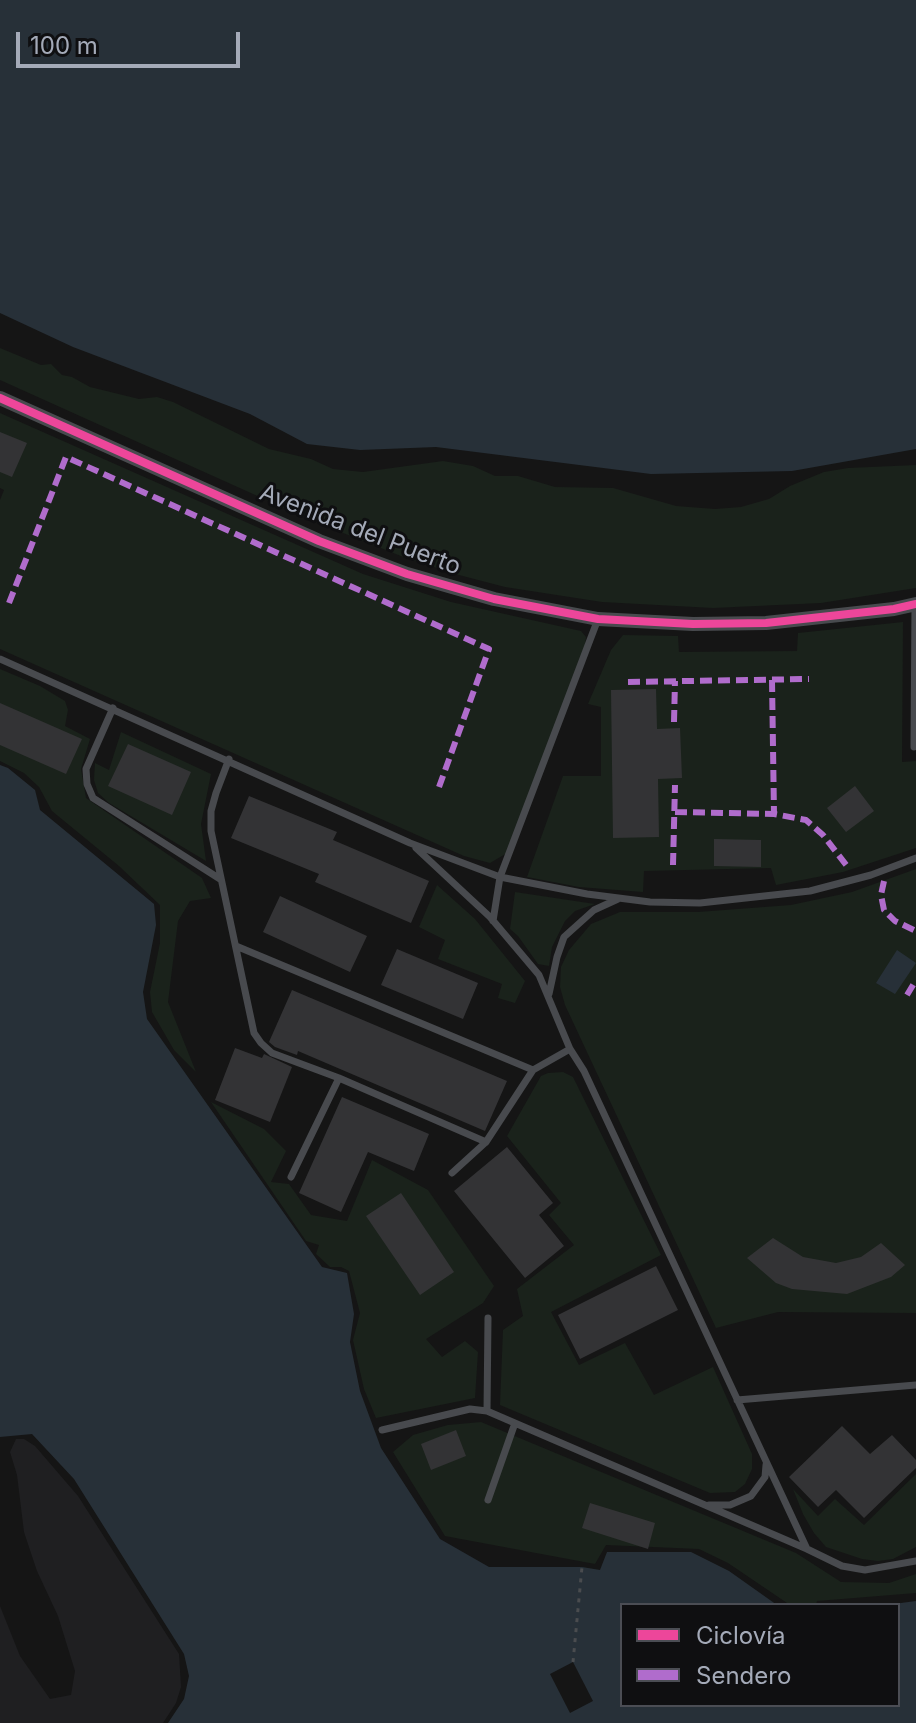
<!DOCTYPE html>
<meta charset="utf-8">
<style>
body{margin:0}
#map{position:relative;width:916px;height:1723px;overflow:hidden;background:#151515;font-family:Inter,sans-serif}
canvas{display:block}
.legend{position:absolute;left:620px;top:1603px;width:280px;height:104px;box-sizing:border-box;background:#0f0f11;border:2px solid #4b4d54;margin:0;padding:10px 14px;list-style:none;font-size:24px;color:#a4aab8}
.legend li{display:flex;align-items:center;gap:16px;height:40px}
.legend b{width:40px;border:2px solid #4b4d54}
.scale{position:absolute;left:16px;top:32px;width:224px;height:36px;box-sizing:border-box;border:4px solid #a4aab8;border-top:0;padding-left:10px;font-size:24px;line-height:28px;white-space:nowrap;color:#a4aab8;-webkit-text-stroke:6px #0f0f11;paint-order:stroke}
</style>
<div id="map">
<canvas width="916" height="1723"></canvas>
<ul class="legend">
<li><b style="height:10px;background:#ed469a"></b>Ciclovía</li>
<li><b style="height:10px;background:#b06ccc"></b>Sendero</li>
</ul>
<div class="scale">100 m</div>
</div>
<script>
const ctx = document.querySelector('canvas').getContext('2d');
ctx.lineJoin = 'round';
function paint(path, color) { ctx.fillStyle = color; ctx.fill(path, 'evenodd'); }
const shape = rows => new Path2D(rows.map(r => 'M' + r).join(''));
function strokePath(path, color, width, dash) { ctx.strokeStyle = color; ctx.lineWidth = width; ctx.lineCap = dash ? 'butt' : 'round'; ctx.setLineDash(dash || []); ctx.stroke(path); }
function write(font, color, halo, rows, align = 'center') {
  ctx.font = font + ' Inter,sans-serif'; ctx.lineWidth = 6; ctx.setLineDash([]); ctx.textBaseline = 'middle'; ctx.strokeStyle = halo; ctx.fillStyle = color; for (const [text, x, y, turn = 0] of rows) {
    ctx.save(); ctx.translate(x, y); ctx.rotate((+turn || 0) * Math.PI / 180); ctx.textAlign = isNaN(turn) ? turn : align; if (halo) ctx.strokeText(text, 0, 0); ctx.fillText(text, 0, 0); ctx.restore();
  }
}
paint(shape([
 [16,1439,24,1439,35,1446,78,1496,179,1654,181,1687,176,1703,163,1723,0,1723,0,1606,20,1656,50,1699,71,1695,75,1671,58,1616,37,1571,24,1532,17,1475,10,1452]
]), '#1f1f21');
paint(shape([
 [0,348,41,365,51,364,62,375,72,377,90,387,139,399,157,397,173,402,269,449,311,459,333,469,363,472,443,461,473,466,495,476,518,476,555,487,613,488,676,506,715,509,741,507,769,499,790,486,824,472,848,468,916,465,916,588,821,603,713,608,602,602,505,587,459,575,406,558,313,521,0,380],
 [0,413,363,574,451,602,581,631,586,637,585,647,507,853,490,863,464,856,0,649,0,500,4,490,0,488],
 [903,622,902,762,916,761,916,848,843,872,776,885,771,868,644,871,643,892,579,887,527,877,563,776,601,776,601,707,588,704,611,650,623,635,678,636,679,652,797,651,798,633],
 [0,669,40,686,65,701,68,710,65,726,90,739,81,769,86,798,202,878,211,898,190,901,178,921,168,1002,196,1072,174,1050,152,1012,150,992,160,943,160,905,119,866,52,811,39,787,24,773,0,761],
 [121,732,211,774,201,824,206,861,109,803,98,793,94,780,95,763,109,770],
 [916,869,916,1313,778,1312,716,1328,565,1005,560,987,561,967,569,950,591,924,620,912,698,912,791,905,852,892],
 [437,885,475,919,525,981,515,1003,498,998,502,984,438,959,445,940,419,927],
 [515,892,595,904,575,911,565,921,552,947,549,966,538,964,518,936,510,929],
 [563,1072,573,1077,661,1255,551,1312,579,1365,625,1343,654,1395,713,1367,752,1454,752,1469,745,1484,735,1492,710,1493,500,1405,503,1330,523,1316,517,1289,574,1245,549,1215,561,1203,507,1136,541,1076,548,1073],
 [211,1102,264,1129,286,1151,271,1182,289,1184,311,1215,347,1221,372,1160,428,1190,494,1286,483,1303,426,1339,442,1357,465,1341,478,1352,475,1398,376,1418,364,1389,353,1340,360,1313,349,1271,341,1267,330,1267,316,1254,319,1245,306,1241],
 [481,1422,796,1553,841,1582,889,1583,916,1574,916,1593,817,1601,816,1605,790,1605,728,1563,699,1549,606,1545,595,1564,445,1536,393,1452,413,1435,448,1425],
 [916,1474,916,1547,893,1559,878,1561,862,1559,826,1547,814,1533,803,1514,793,1489,818,1516,835,1499,864,1525]
]), '#1a221b');
paint(shape([
 [0,0,916,0,916,449,792,471,651,474,436,447,360,450,307,444,250,414,73,347,0,313],
 [0,765,8,768,35,790,40,810,154,904,156,925,143,992,147,1019,322,1267,347,1273,354,1314,350,1342,360,1391,381,1448,440,1539,489,1567,582,1567,600,1570,607,1552,691,1552,729,1571,777,1605,622,1605,622,1705,898,1705,898,1605,886,1605,916,1601,916,1723,168,1723,184,1699,189,1676,184,1654,74,1479,32,1434,0,1437],
 [897,950,916,963,895,994,876,983]
]), '#273038');
paint(shape([
 [573,1662,593,1701,570,1713,550,1674]
]), '#151515');
paint(shape([
 [0,432,27,443,12,477,0,472],
 [656,689,657,729,680,728,682,778,658,779,659,837,613,838,611,690],
 [0,703,82,739,66,774,0,745],
 [128,744,191,772,172,815,108,786],
 [855,786,874,811,846,832,827,808],
 [249,796,337,832,333,840,429,881,411,923,315,882,319,874,231,838],
 [714,839,761,840,761,867,714,866],
 [280,896,367,936,350,972,263,932],
 [397,949,478,983,463,1019,381,985],
 [292,990,507,1081,485,1131,298,1051,297,1055,275,1047,269,1042],
 [235,1048,262,1058,264,1054,292,1067,270,1122,215,1100],
 [342,1097,429,1134,414,1171,368,1152,341,1212,299,1193],
 [507,1147,553,1203,539,1215,564,1246,525,1278,454,1191],
 [401,1193,454,1272,420,1295,366,1216],
 [773,1238,803,1257,836,1263,861,1257,881,1243,905,1265,891,1277,847,1294,792,1289,776,1283,747,1258],
 [656,1266,678,1310,580,1359,558,1315],
 [842,1426,870,1454,892,1435,916,1460,916,1468,864,1518,836,1490,818,1507,789,1477],
 [456,1430,466,1456,431,1470,421,1444],
 [590,1503,655,1523,648,1549,582,1528]
]), '#333335');
strokePath(shape([
 [573,1662,582,1567]
]), '#4a4c4f', 3, [4, 6]);
strokePath(shape([
 [0,659,410,843,500,877,587,894,650,902,700,903,810,891,871,875,916,858],
 [113,708,86,769,87,784,93,798,220,879],
 [914,747,915,604],
 [229,759,216,793,211,811,211,831,254,1033,261,1043,272,1053,339,1078,486,1142],
 [416,848,490,917,539,975,570,1049,584,1071,807,1549,842,1566,865,1570,916,1561],
 [493,921,500,877,598,619],
 [236,946,533,1070,570,1049],
 [549,994,557,957,564,937,594,910,618,899],
 [452,1173,486,1142,533,1070],
 [291,1177,339,1078],
 [737,1400,916,1385],
 [487,1411,488,1318],
 [382,1430,470,1409,487,1411,807,1549],
 [488,1500,515,1423],
 [709,1505,730,1505,751,1496,765,1477,766,1465]
]), '#484a4e', 7);
strokePath(shape([
 [0,398,319,541,407,574,494,599,598,619,693,624,766,623,894,609,916,604]
]), '#484a4e', 14);
strokePath(shape([
 [9,603,66,457,489,649,439,787],
 [772,680,774,814],
 [628,682,809,679],
 [674,722,675,681],
 [675,812,774,814,806,820,823,835,847,866],
 [673,865,675,785],
 [884,881,881,895,884,910,895,921,916,931],
 [907,995,916,980]
]), '#b06ccc', 6, [12, 6]);
strokePath(shape([
 [0,398,319,541,407,574,494,599,598,619,693,624,766,623,894,609,916,604]
]), '#ed469a', 8);
write('24px', '#a4aab8', '#0f0f11', [
 ["Avenida del Puerto",360,530,21]
]);
</script>
